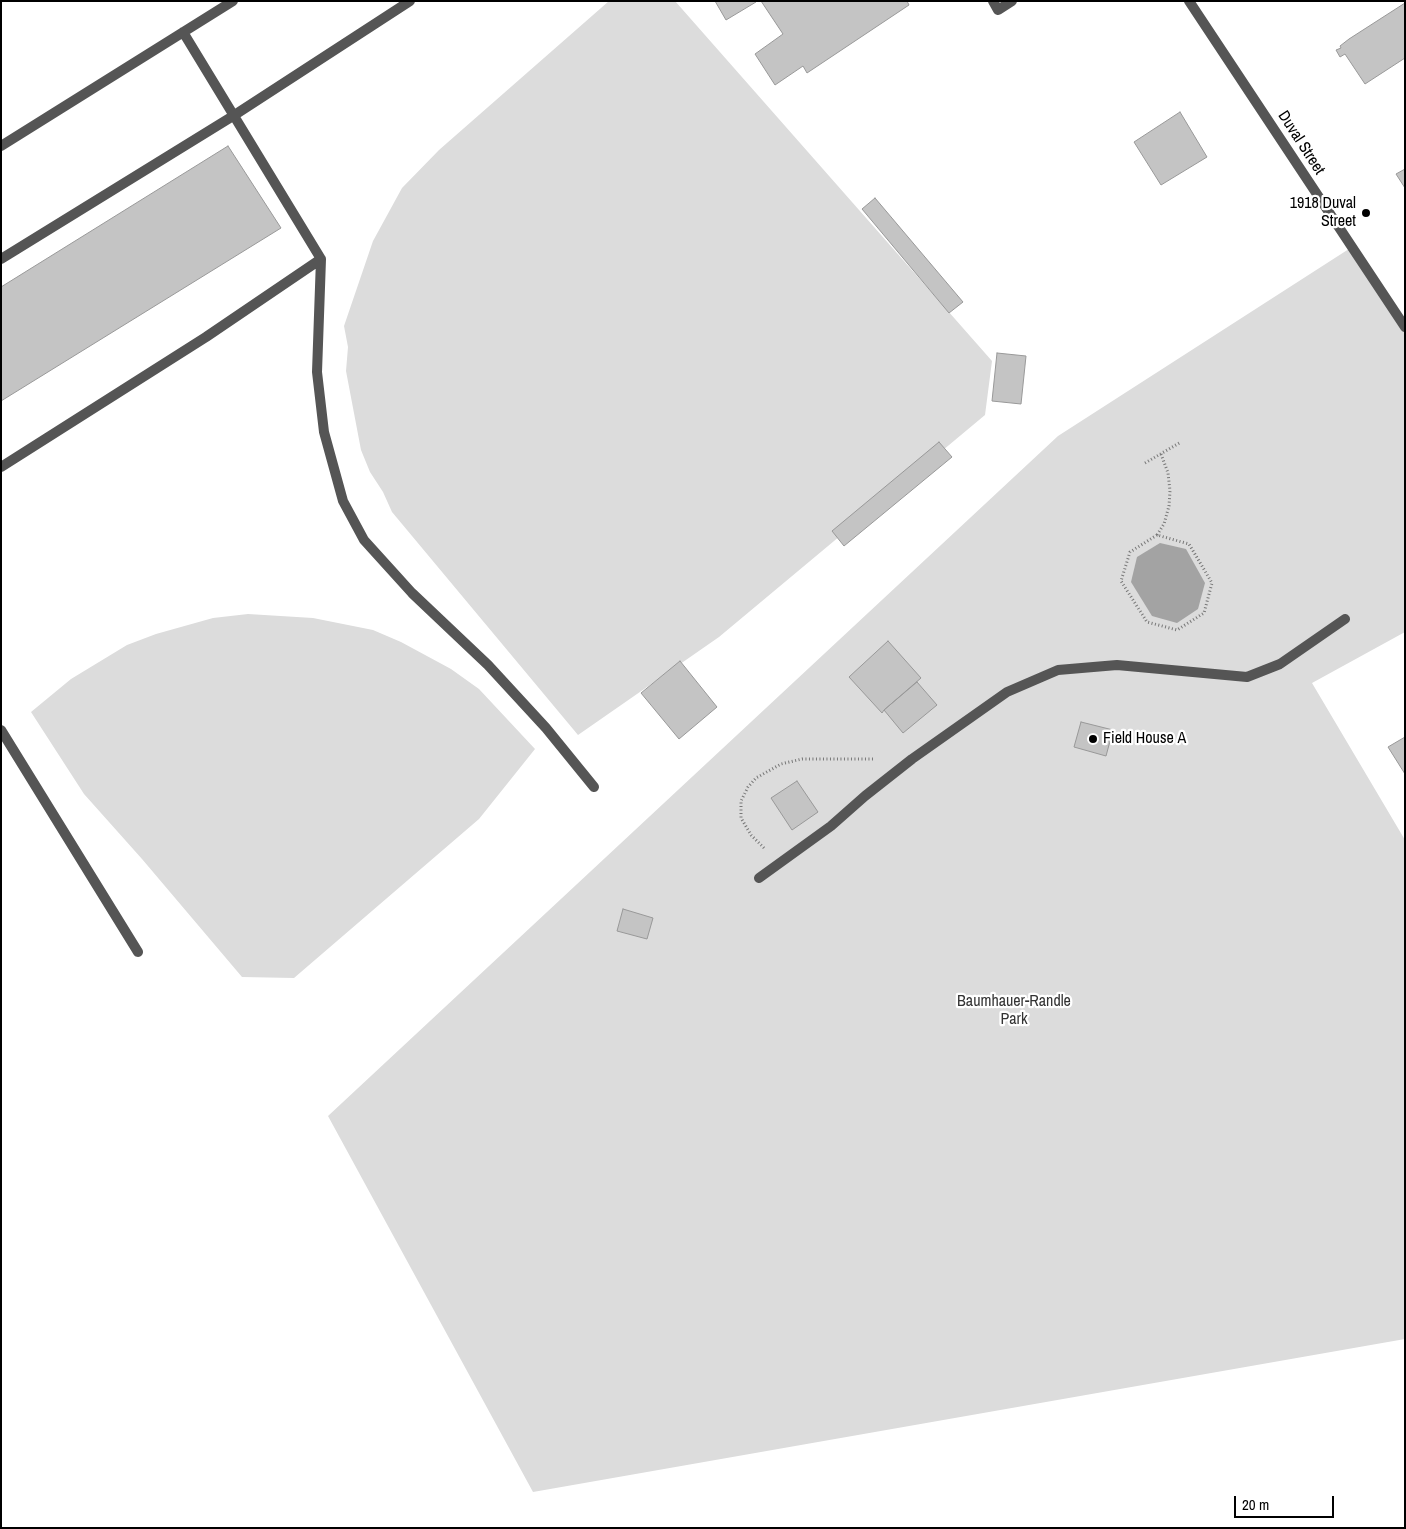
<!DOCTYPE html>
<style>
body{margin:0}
#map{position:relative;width:1406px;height:1529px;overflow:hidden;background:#fff;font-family:"Archivo Narrow",sans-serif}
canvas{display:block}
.frame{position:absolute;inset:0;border:2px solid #000;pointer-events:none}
.scale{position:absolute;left:1234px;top:1496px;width:100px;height:22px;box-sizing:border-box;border:2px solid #000;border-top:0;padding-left:6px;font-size:15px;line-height:18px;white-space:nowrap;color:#000;-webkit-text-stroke:4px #fff;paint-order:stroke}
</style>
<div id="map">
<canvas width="1406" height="1529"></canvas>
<div class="frame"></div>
<div class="scale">20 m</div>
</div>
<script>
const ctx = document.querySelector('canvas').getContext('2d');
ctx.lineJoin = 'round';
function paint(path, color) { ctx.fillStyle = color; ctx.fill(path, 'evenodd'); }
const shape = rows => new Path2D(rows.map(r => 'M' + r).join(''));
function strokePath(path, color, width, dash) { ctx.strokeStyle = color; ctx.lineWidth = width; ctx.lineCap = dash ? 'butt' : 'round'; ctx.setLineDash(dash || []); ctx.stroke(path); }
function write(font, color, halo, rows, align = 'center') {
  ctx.font = font + ' "Archivo Narrow",sans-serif'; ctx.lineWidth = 4.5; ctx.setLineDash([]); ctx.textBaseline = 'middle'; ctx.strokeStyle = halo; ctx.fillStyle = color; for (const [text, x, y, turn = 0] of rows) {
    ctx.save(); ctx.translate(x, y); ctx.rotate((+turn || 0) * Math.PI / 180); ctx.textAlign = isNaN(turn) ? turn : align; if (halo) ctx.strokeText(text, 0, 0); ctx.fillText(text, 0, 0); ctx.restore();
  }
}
paint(shape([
 [609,1,675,1,992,361,985,415,719,637,578,735,392,512,383,492,370,472,361,450,346,371,348,347,344,326,373,241,402,188,439,150],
 [1352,247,1405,327,1405,632,1312,683,1405,840,1405,1339,533,1492,328,1116,1058,436],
 [248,614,313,618,373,630,401,642,451,669,479,689,535,749,479,819,294,978,242,977,142,859,84,794,31,712,71,679,127,645,156,634,213,618]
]), '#dcdcdc');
paint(shape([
 [1160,543,1186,549,1205,583,1198,609,1177,623,1152,616,1131,582,1137,557]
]), '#a3a3a3');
const building = shape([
 [715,1,755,1,756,2,726,20,715,1],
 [761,1,907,1,909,5,807,73,803,66,775,85,755,54,783,34,761,1],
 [1405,3,1405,58,1365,84,1345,54,1340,57,1336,50,1341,48,1340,46,1349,39,1405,3],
 [1180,112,1207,157,1161,185,1134,142,1180,112],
 [228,146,281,228,1,401,1,287,228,146],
 [1405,169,1405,188,1396,174,1405,169],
 [875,198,963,302,949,313,862,209,875,198],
 [997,353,1026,356,1021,404,992,401,997,353],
 [939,442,952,457,844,546,832,531,939,442],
 [888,641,921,678,884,710,882,713,849,677,888,641],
 [680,661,717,707,679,739,641,693,680,661],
 [917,682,937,705,903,733,884,710,917,682],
 [1081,722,1113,730,1106,756,1074,747,1081,722],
 [1405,737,1405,774,1388,747,1405,737],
 [797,781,818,812,792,830,771,798,797,781],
 [623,909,653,918,647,939,617,931,623,909]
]);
paint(building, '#c4c4c4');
strokePath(building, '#999', 1);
strokePath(shape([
 [1145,463,1181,442],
 [1157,535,1130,552,1121,581,1147,622,1177,630,1204,613,1212,583,1189,544,1157,535,1164,524,1169,506,1170,491,1168,473,1161,454],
 [764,848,751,835,741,818,741,801,748,787,756,778,781,764,802,759,874,759]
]), '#777', 3, [1, 2.5]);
strokePath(shape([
 [993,1,998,10,1012,1],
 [1,146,233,1],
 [1,259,233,116,410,1],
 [321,259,317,372,324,432,343,501,364,540,412,593,488,665,546,728,594,787],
 [1,467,206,337,321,259,183,32],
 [1,730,138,952],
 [759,878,831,826,865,796,912,759,1007,692,1058,670,1117,665,1247,677,1280,664,1345,619]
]), '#555', 10);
strokePath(shape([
 [1189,1,1405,327]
]), '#555', 10);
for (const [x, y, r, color] of [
 [1366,213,5,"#000"],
 [1093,739,5,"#000"]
]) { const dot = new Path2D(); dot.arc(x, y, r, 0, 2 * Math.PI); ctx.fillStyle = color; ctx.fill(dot); strokePath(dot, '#fff', 2); }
write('16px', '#000', '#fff', [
 ["Duval Street",1301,143,57]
]);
write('16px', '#000', '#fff', [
 ["1918 Duval",1356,204],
 ["Street",1356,222],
 ["Field House A",1103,739,"left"]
], 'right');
write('16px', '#333', '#fff', [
 ["Baumhauer-Randle",1014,1002],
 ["Park",1014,1020]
]);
</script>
